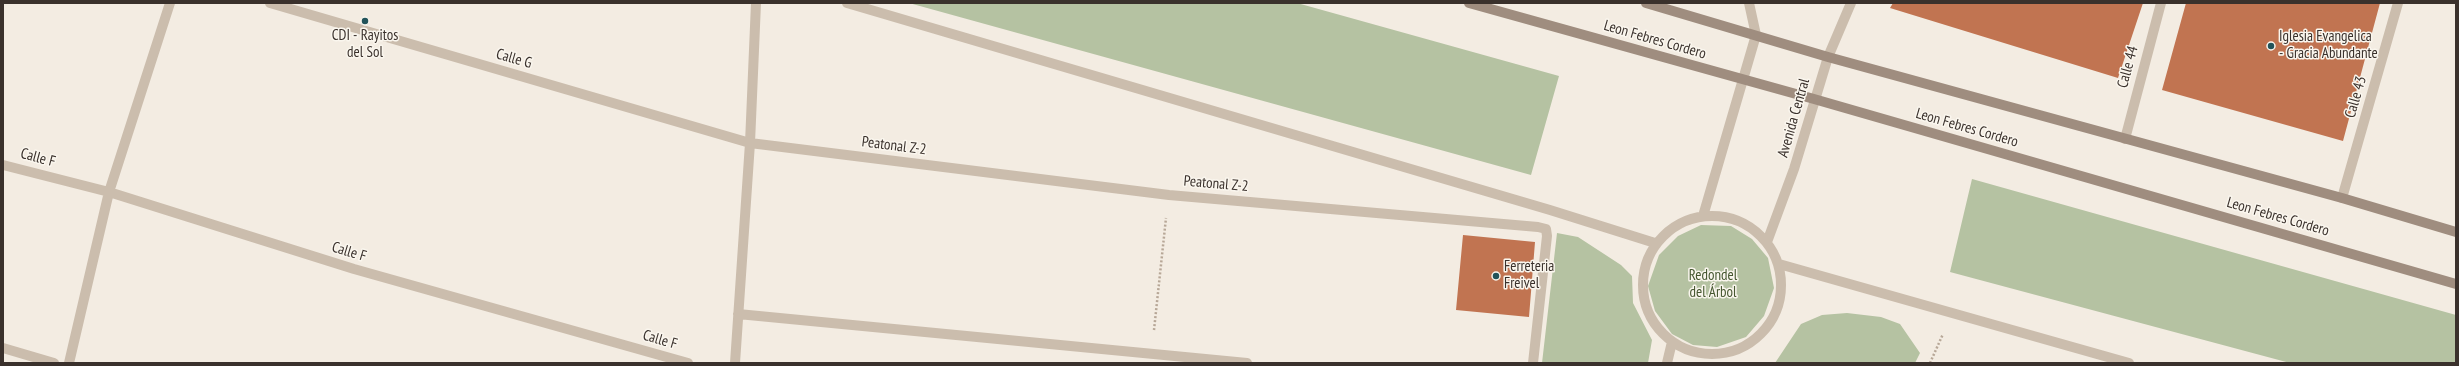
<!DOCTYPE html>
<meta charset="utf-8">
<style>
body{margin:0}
#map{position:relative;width:2459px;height:366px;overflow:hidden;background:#f3ece2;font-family:"PT Sans Narrow",sans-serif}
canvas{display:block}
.frame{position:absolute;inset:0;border:4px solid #3a312c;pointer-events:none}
</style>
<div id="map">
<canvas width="2459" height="366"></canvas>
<div class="frame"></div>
</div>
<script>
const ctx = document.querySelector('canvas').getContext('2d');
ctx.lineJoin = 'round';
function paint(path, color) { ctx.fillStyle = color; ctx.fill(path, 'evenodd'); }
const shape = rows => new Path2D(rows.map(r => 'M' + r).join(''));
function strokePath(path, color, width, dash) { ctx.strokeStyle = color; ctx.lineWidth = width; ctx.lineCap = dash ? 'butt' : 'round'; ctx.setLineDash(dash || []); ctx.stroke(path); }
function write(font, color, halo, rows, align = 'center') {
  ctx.font = font + ' "PT Sans Narrow",sans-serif'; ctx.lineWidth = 3; ctx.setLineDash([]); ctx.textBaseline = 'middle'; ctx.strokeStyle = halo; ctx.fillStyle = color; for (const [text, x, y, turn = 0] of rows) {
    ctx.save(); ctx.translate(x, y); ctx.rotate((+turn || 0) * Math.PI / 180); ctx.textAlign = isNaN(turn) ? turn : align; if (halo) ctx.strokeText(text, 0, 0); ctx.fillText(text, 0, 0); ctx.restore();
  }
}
paint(shape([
 [909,3,1297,3,1559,76,1531,175],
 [1972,179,2456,315,2456,363,2290,363,1950,272],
 [1701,225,1731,226,1752,239,1768,258,1774,288,1764,316,1746,337,1717,347,1693,345,1672,334,1655,311,1648,286,1659,255,1678,236],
 [1557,233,1578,237,1621,265,1632,276,1633,303,1652,340,1648,363,1542,363],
 [1847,313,1881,317,1900,324,1920,353,1915,363,1775,363,1801,324,1822,315]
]), '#b5c2a2');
paint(shape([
 [1893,3,2143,3,2118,78,1890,8],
 [2186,3,2380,3,2343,141,2162,90],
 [1463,235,1535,242,1529,317,1456,310]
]), '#c17451');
strokePath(shape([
 [1154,330,1166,218],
 [1930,363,1943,334]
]), '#b7a797', 2.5, [2, 2]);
strokePath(shape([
 [270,3,750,143,1169,195,1538,227,1546,229,1547,236,1533,363],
 [847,3,1550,210,1655,243],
 [2125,139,2161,3],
 [3,165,109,192,354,269,688,363],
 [2342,198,2398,3],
 '1643 285a69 69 0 1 1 138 0a69 69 0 1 1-138 0Z',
 [1703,216,1756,35,1749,3],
 [1767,242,1794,169,1828,57,1851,3],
 [1779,264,2129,363],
 [738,314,1247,363],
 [3,348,54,363],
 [69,363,109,192,170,3],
 [735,363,750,143,756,3],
 [1667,363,1672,342]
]), '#cbbdad', 10);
strokePath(shape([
 [1469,3,1814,99,2456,284],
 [1646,3,1828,57,2342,198,2456,232]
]), '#9f8d7f', 10);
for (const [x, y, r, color] of [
 [365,21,4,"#22535a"],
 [2271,46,4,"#22535a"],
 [1496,276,4,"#22535a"]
]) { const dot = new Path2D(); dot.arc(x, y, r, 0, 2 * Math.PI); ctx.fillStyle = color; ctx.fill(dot); strokePath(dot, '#faf6ee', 1.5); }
write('15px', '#3a312c', '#faf6ee', [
 ["CDI - Rayitos",365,36,"center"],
 ["del Sol",365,53,"center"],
 ["Iglesia Evangelica",2279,37],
 ["- Gracia Abundante",2279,54],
 ["Ferreteria",1504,267],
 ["Freivel",1504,284]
], 'left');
write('15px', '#3a312c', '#faf6ee', [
 ["Leon Febres Cordero",1655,40,16],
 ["Calle G",514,59,16],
 ["Calle 44",2128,67,-75],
 ["Calle 43",2356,97,-74],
 ["Avenida Central",1794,118,-74],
 ["Leon Febres Cordero",1967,128,16],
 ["Peatonal Z-2",894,146,7],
 ["Calle F",38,158,15],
 ["Peatonal Z-2",1216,184,5],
 ["Leon Febres Cordero",2278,217,16],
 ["Calle F",349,252,17],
 ["Calle F",660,340,16]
]);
write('15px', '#465730', '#faf6ee', [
 ["Redondel",1713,276],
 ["del Árbol",1713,293]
]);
</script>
